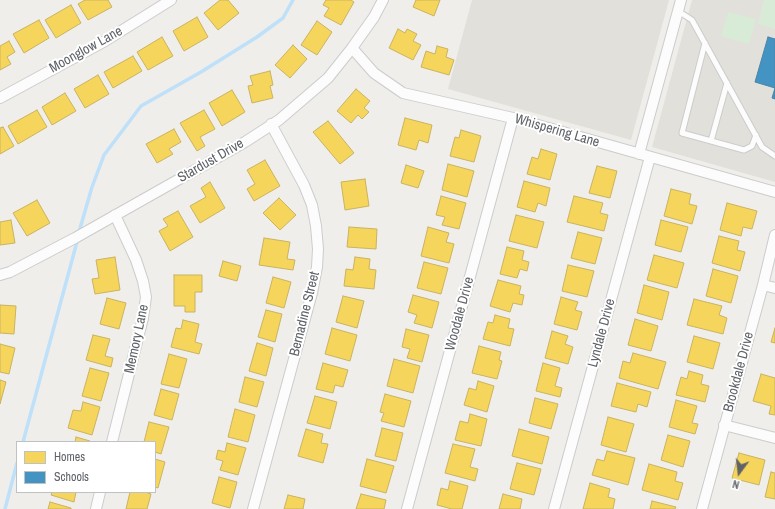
<!DOCTYPE html>
<style>
body{margin:0}
#map{position:relative;width:775px;height:509px;overflow:hidden;background:#efeeea;font-family:"Archivo Narrow",sans-serif}
canvas{display:block}
.legend{position:absolute;left:16px;top:441px;width:140px;height:52px;box-sizing:border-box;background:#fff;border:1px solid #bfc1c3;margin:0;padding:5px 7px;list-style:none;font-size:12px;color:#5f6368}
.legend li{display:flex;align-items:center;gap:8px;height:20px}
.legend b{width:20px;border:1px solid #bfc1c3}
.north{position:absolute;left:719px;top:453px;width:40px;height:40px;-webkit-text-stroke:3px #fff;paint-order:stroke;rotate:195deg;font-size:11px;font-weight:700;line-height:16px;text-align:center;color:#5f6368}
.north::after{content:'';display:block;margin:auto;width:14px;height:18px;background:#5f6368;clip-path:polygon(50% 0,100% 100%,50% 72%,0 100%)}
</style>
<div id="map">
<canvas width="775" height="509"></canvas>
<ul class="legend">
<li><b style="height:11px;background:#f6d55c"></b>Homes</li>
<li><b style="height:11px;background:#4393c3"></b>Schools</li>
</ul>
<div class="north">N</div>
</div>
<script>
const ctx = document.querySelector('canvas').getContext('2d');
ctx.lineJoin = 'round';
function paint(path, color) { ctx.fillStyle = color; ctx.fill(path, 'evenodd'); }
const shape = rows => new Path2D(rows.map(r => 'M' + r).join(''));
function strokePath(path, color, width, dash) { ctx.strokeStyle = color; ctx.lineWidth = width; ctx.lineCap = dash ? 'butt' : 'round'; ctx.setLineDash(dash || []); ctx.stroke(path); }
function write(font, color, halo, rows, align = 'center') {
  ctx.font = font + ' "Archivo Narrow",sans-serif'; ctx.lineWidth = 4; ctx.setLineDash([]); ctx.textBaseline = 'middle'; ctx.strokeStyle = halo; ctx.fillStyle = color; for (const [text, x, y, turn = 0] of rows) {
    ctx.save(); ctx.translate(x, y); ctx.rotate((+turn || 0) * Math.PI / 180); ctx.textAlign = isNaN(turn) ? turn : align; if (halo) ctx.strokeText(text, 0, 0); ctx.fillText(text, 0, 0); ctx.restore();
  }
}
paint(shape([
 [472,0,669,0,631,140,448,89],
 [692,0,775,0,775,182,652,147]
]), '#e2e0da');
paint(shape([
 [764,0,775,0,775,29,758,24],
 [728,12,756,19,749,44,721,36]
]), '#d8ebd6');
const homes = shape([
 [85,0,108,0,112,7,88,20,78,4,85,0],
 [220,0,228,0,239,13,218,30,204,13,220,0],
 [326,0,351,0,354,2,341,25,324,16,329,8,323,5,326,0],
 [416,0,440,0,434,16,413,7,416,0],
 [71,5,81,23,56,38,45,20,71,5],
 [197,17,208,37,184,51,173,31,197,17],
 [39,20,49,38,24,53,13,34,39,20],
 [317,21,332,32,317,55,301,45,317,21],
 [398,29,405,33,407,29,417,34,413,41,421,45,413,60,389,48,398,29],
 [162,37,173,56,148,70,137,52,162,37],
 [9,41,15,52,7,57,11,64,0,70,0,46,9,41],
 [293,45,307,59,290,78,275,65,293,45],
 [437,46,448,49,446,57,454,60,449,75,421,67,426,51,435,54,437,46],
 [133,56,142,71,113,88,104,72,133,56],
 [270,71,273,85,270,86,273,98,252,103,248,86,253,85,250,76,270,71],
 [98,75,109,94,85,108,74,89,98,75],
 [356,89,370,101,364,108,369,112,362,119,358,115,351,123,337,111,356,89],
 [232,90,245,112,222,126,209,103,232,90],
 [65,93,76,111,52,125,42,107,65,93],
 [37,110,47,127,18,144,8,126,37,110],
 [204,110,215,129,200,137,205,146,197,151,180,123,204,110],
 [405,118,432,125,428,143,419,140,416,150,398,145,405,118],
 [328,121,354,153,340,164,313,132,328,121],
 [3,127,14,146,0,154,0,128,3,127],
 [174,129,181,142,169,149,173,154,157,163,146,144,174,129],
 [461,130,481,136,474,162,450,156,455,137,459,138,461,130],
 [541,149,557,154,550,180,527,174,532,157,538,159,541,149],
 [265,160,280,186,254,201,247,189,255,184,247,170,265,160],
 [448,164,474,171,467,197,442,190,448,164],
 [406,165,424,171,418,188,401,183,406,165],
 [597,166,617,171,610,198,589,193,597,166],
 [365,179,369,206,345,210,341,182,365,179],
 [524,181,550,188,546,206,538,203,535,212,517,207,524,181],
 [210,182,225,208,200,223,190,206,206,197,201,188,210,182],
 [671,189,691,194,689,204,697,206,692,224,664,216,671,189],
 [441,196,466,203,459,229,442,225,445,217,436,215,441,196],
 [574,196,603,203,600,213,608,215,604,231,567,222,574,196],
 [279,198,296,215,280,230,263,213,279,198],
 [37,200,50,223,27,236,13,213,37,200],
 [727,203,757,211,752,229,743,227,741,236,720,230,727,203],
 [178,211,193,237,170,251,159,231,168,226,163,219,178,211],
 [516,215,544,222,537,248,509,241,516,215],
 [11,220,15,243,0,245,0,222,11,220],
 [661,220,688,227,681,252,655,245,661,220],
 [349,227,377,229,376,249,347,247,349,227],
 [428,227,449,233,446,242,454,244,449,263,421,256,428,227],
 [578,232,602,238,595,264,571,258,578,232],
 [719,236,739,241,737,250,745,252,740,271,712,263,719,236],
 [264,238,290,242,287,259,295,260,293,270,259,265,264,238],
 [507,247,524,251,522,260,529,262,527,271,520,269,517,278,500,274,507,247],
 [654,255,684,263,677,288,647,280,654,255],
 [115,257,120,290,95,294,92,279,99,278,96,260,115,257],
 [355,257,370,259,369,269,376,270,374,289,344,286,346,269,353,270,355,257],
 [223,261,241,266,237,281,219,276,223,261],
 [424,262,448,268,441,294,417,288,424,262],
 [568,265,594,271,587,297,562,291,568,265],
 [713,269,738,276,731,303,706,296,713,269],
 [174,275,202,275,202,292,195,292,195,312,185,312,185,306,174,306,174,275],
 [273,277,291,282,284,308,266,303,273,277],
 [498,280,521,286,519,294,524,295,522,305,513,303,510,312,490,306,498,280],
 [644,285,669,292,662,320,637,313,644,285],
 [413,295,439,302,432,328,414,323,417,315,408,312,413,295],
 [343,296,364,301,357,328,336,322,343,296],
 [561,297,578,302,575,310,582,312,577,330,554,324,561,297],
 [107,298,126,303,119,329,100,324,107,298],
 [694,299,722,306,719,315,727,318,723,334,687,325,694,299],
 [0,305,16,306,14,334,0,333,0,305],
 [266,310,282,314,275,342,258,337,266,310],
 [495,315,510,319,508,328,514,329,510,346,483,339,488,322,493,323,495,315],
 [635,319,658,326,651,351,628,345,635,319],
 [183,320,199,324,195,342,202,344,199,354,171,347,176,328,181,329,183,320],
 [332,328,357,335,350,361,325,354,332,328],
 [775,328,775,343,771,342,775,328],
 [406,329,429,335,422,362,407,358,410,349,402,347,406,329],
 [552,331,568,336,565,344,573,347,568,364,545,358,552,331],
 [93,335,110,339,105,356,113,358,111,367,86,360,93,335],
 [694,336,720,343,713,369,687,362,694,336],
 [257,343,273,348,266,376,249,371,257,343],
 [0,344,15,348,9,374,0,372,0,344],
 [479,346,501,352,499,360,502,361,497,379,472,373,479,346],
 [633,353,666,362,658,389,619,378,623,361,630,363,633,353],
 [169,354,187,359,179,388,161,384,169,354],
 [394,359,420,366,413,393,387,386,394,359],
 [323,363,348,370,343,387,335,385,333,393,316,389,323,363],
 [543,363,560,368,555,386,562,388,560,397,536,391,543,363],
 [90,368,109,373,101,401,82,396,90,368],
 [689,371,703,375,701,384,709,386,705,402,676,395,681,377,687,379,689,371],
 [761,374,775,378,775,415,769,414,771,406,753,401,761,374],
 [245,377,264,382,257,407,239,402,245,377],
 [0,380,6,382,0,404,0,380],
 [478,381,494,386,487,412,464,405,469,388,476,390,478,381],
 [617,383,651,392,647,407,638,404,636,412,611,406,617,383],
 [161,389,179,394,172,420,154,415,161,389],
 [385,394,411,401,404,427,381,421,384,413,380,412,385,394],
 [315,396,337,402,330,429,307,423,315,396],
 [535,398,558,404,551,429,529,423,535,398],
 [676,400,697,406,692,423,698,424,695,434,669,427,676,400],
 [83,402,100,407,92,435,68,428,73,410,81,411,83,402],
 [235,409,255,415,248,442,228,437,235,409],
 [470,414,487,419,481,446,455,440,460,421,468,423,470,414],
 [608,417,634,424,626,452,601,445,608,417],
 [149,422,169,427,161,454,155,452,155,442,144,442,149,422],
 [382,428,403,433,396,461,375,456,382,428],
 [306,429,323,434,321,443,328,444,323,463,298,456,306,429],
 [519,429,549,437,542,464,512,456,519,429],
 [668,435,690,441,683,467,661,460,668,435],
 [76,437,90,441,90,442,75,442,76,437],
 [227,443,246,448,238,475,220,470,223,461,216,459,218,450,225,452,227,443],
 [453,444,475,449,470,467,478,469,475,481,445,473,453,444],
 [607,451,635,458,628,485,592,475,597,459,604,461,607,451],
 [739,453,765,460,759,485,732,478,739,453],
 [155,459,165,462,158,488,155,487,155,459],
 [367,459,394,466,386,493,360,486,367,459],
 [517,463,541,469,534,495,510,489,517,463],
 [649,464,677,472,675,481,683,483,678,500,642,490,649,464],
 [771,472,775,473,775,499,765,497,771,472],
 [219,477,237,482,230,508,212,503,219,477],
 [450,481,468,486,462,509,452,509,437,505,441,488,448,490,450,481],
 [590,483,610,489,608,497,615,499,613,509,583,509,590,483],
 [52,492,76,492,74,502,51,495,52,492],
 [130,492,145,492,151,494,147,509,126,509,130,492],
 [361,494,386,500,384,509,356,509,361,494],
 [503,494,522,499,520,509,499,509,503,494],
 [288,495,305,499,303,509,284,509,288,495],
 [652,501,676,507,675,509,650,509,652,501],
 [50,502,71,508,71,509,48,509,50,502]
]);
paint(homes, '#f6d55c');
strokePath(homes, '#c9b360', 1);
const schools = shape([
 [768,37,775,39,775,99,772,98,775,88,755,82,768,37]
]);
paint(schools, '#4393c3');
strokePath(schools, '#4b85a8', 1);
strokePath(shape([
 [79,232,92,187,104,155,141,106,201,72,257,37,283,18,293,0],
 [23,442,78,238],
 [5,509,17,463]
]), '#bfe0f9', 3.5);
const lane = shape([
 [678,11,692,20,762,147,775,156],
 [705,43,682,133,744,150,752,146,756,135],
 [711,141,727,83]
]);
const street = shape([
 [352,48,374,73,403,93,513,118,775,192],
 [0,98,105,41,171,0],
 [639,154,681,0],
 [0,275,10,272,75,238,245,142,279,120,328,78,352,48,374,17,383,0],
 [763,285,775,288],
 [724,425,775,438],
 [112,442,143,318,146,297,143,281,136,260,115,215],
 [96,509,100,492],
 [253,509,312,293,317,267,318,249,316,226,312,205,304,185,271,124],
 [407,509,513,118],
 [554,509,650,157],
 [702,509,763,285,775,235]
]);
strokePath(lane, '#cbcccc', 7);
strokePath(street, '#cbcccc', 12);
strokePath(lane, '#fdfcfc', 5);
strokePath(street, '#fdfcfc', 10);
write('14px', '#5f6368', '#fff', [
 ["Moonglow Lane",86,50,-29],
 ["Whispering Lane",557,131,16],
 ["Stardust Drive",211,161,-30],
 ["Bernadine Street",305,314,-76],
 ["Woodale Drive",460,314,-75],
 ["Lyndale Drive",602,333,-75],
 ["Memory Lane",137,339,-78],
 ["Brookdale Drive",739,372,-75]
]);
</script>
